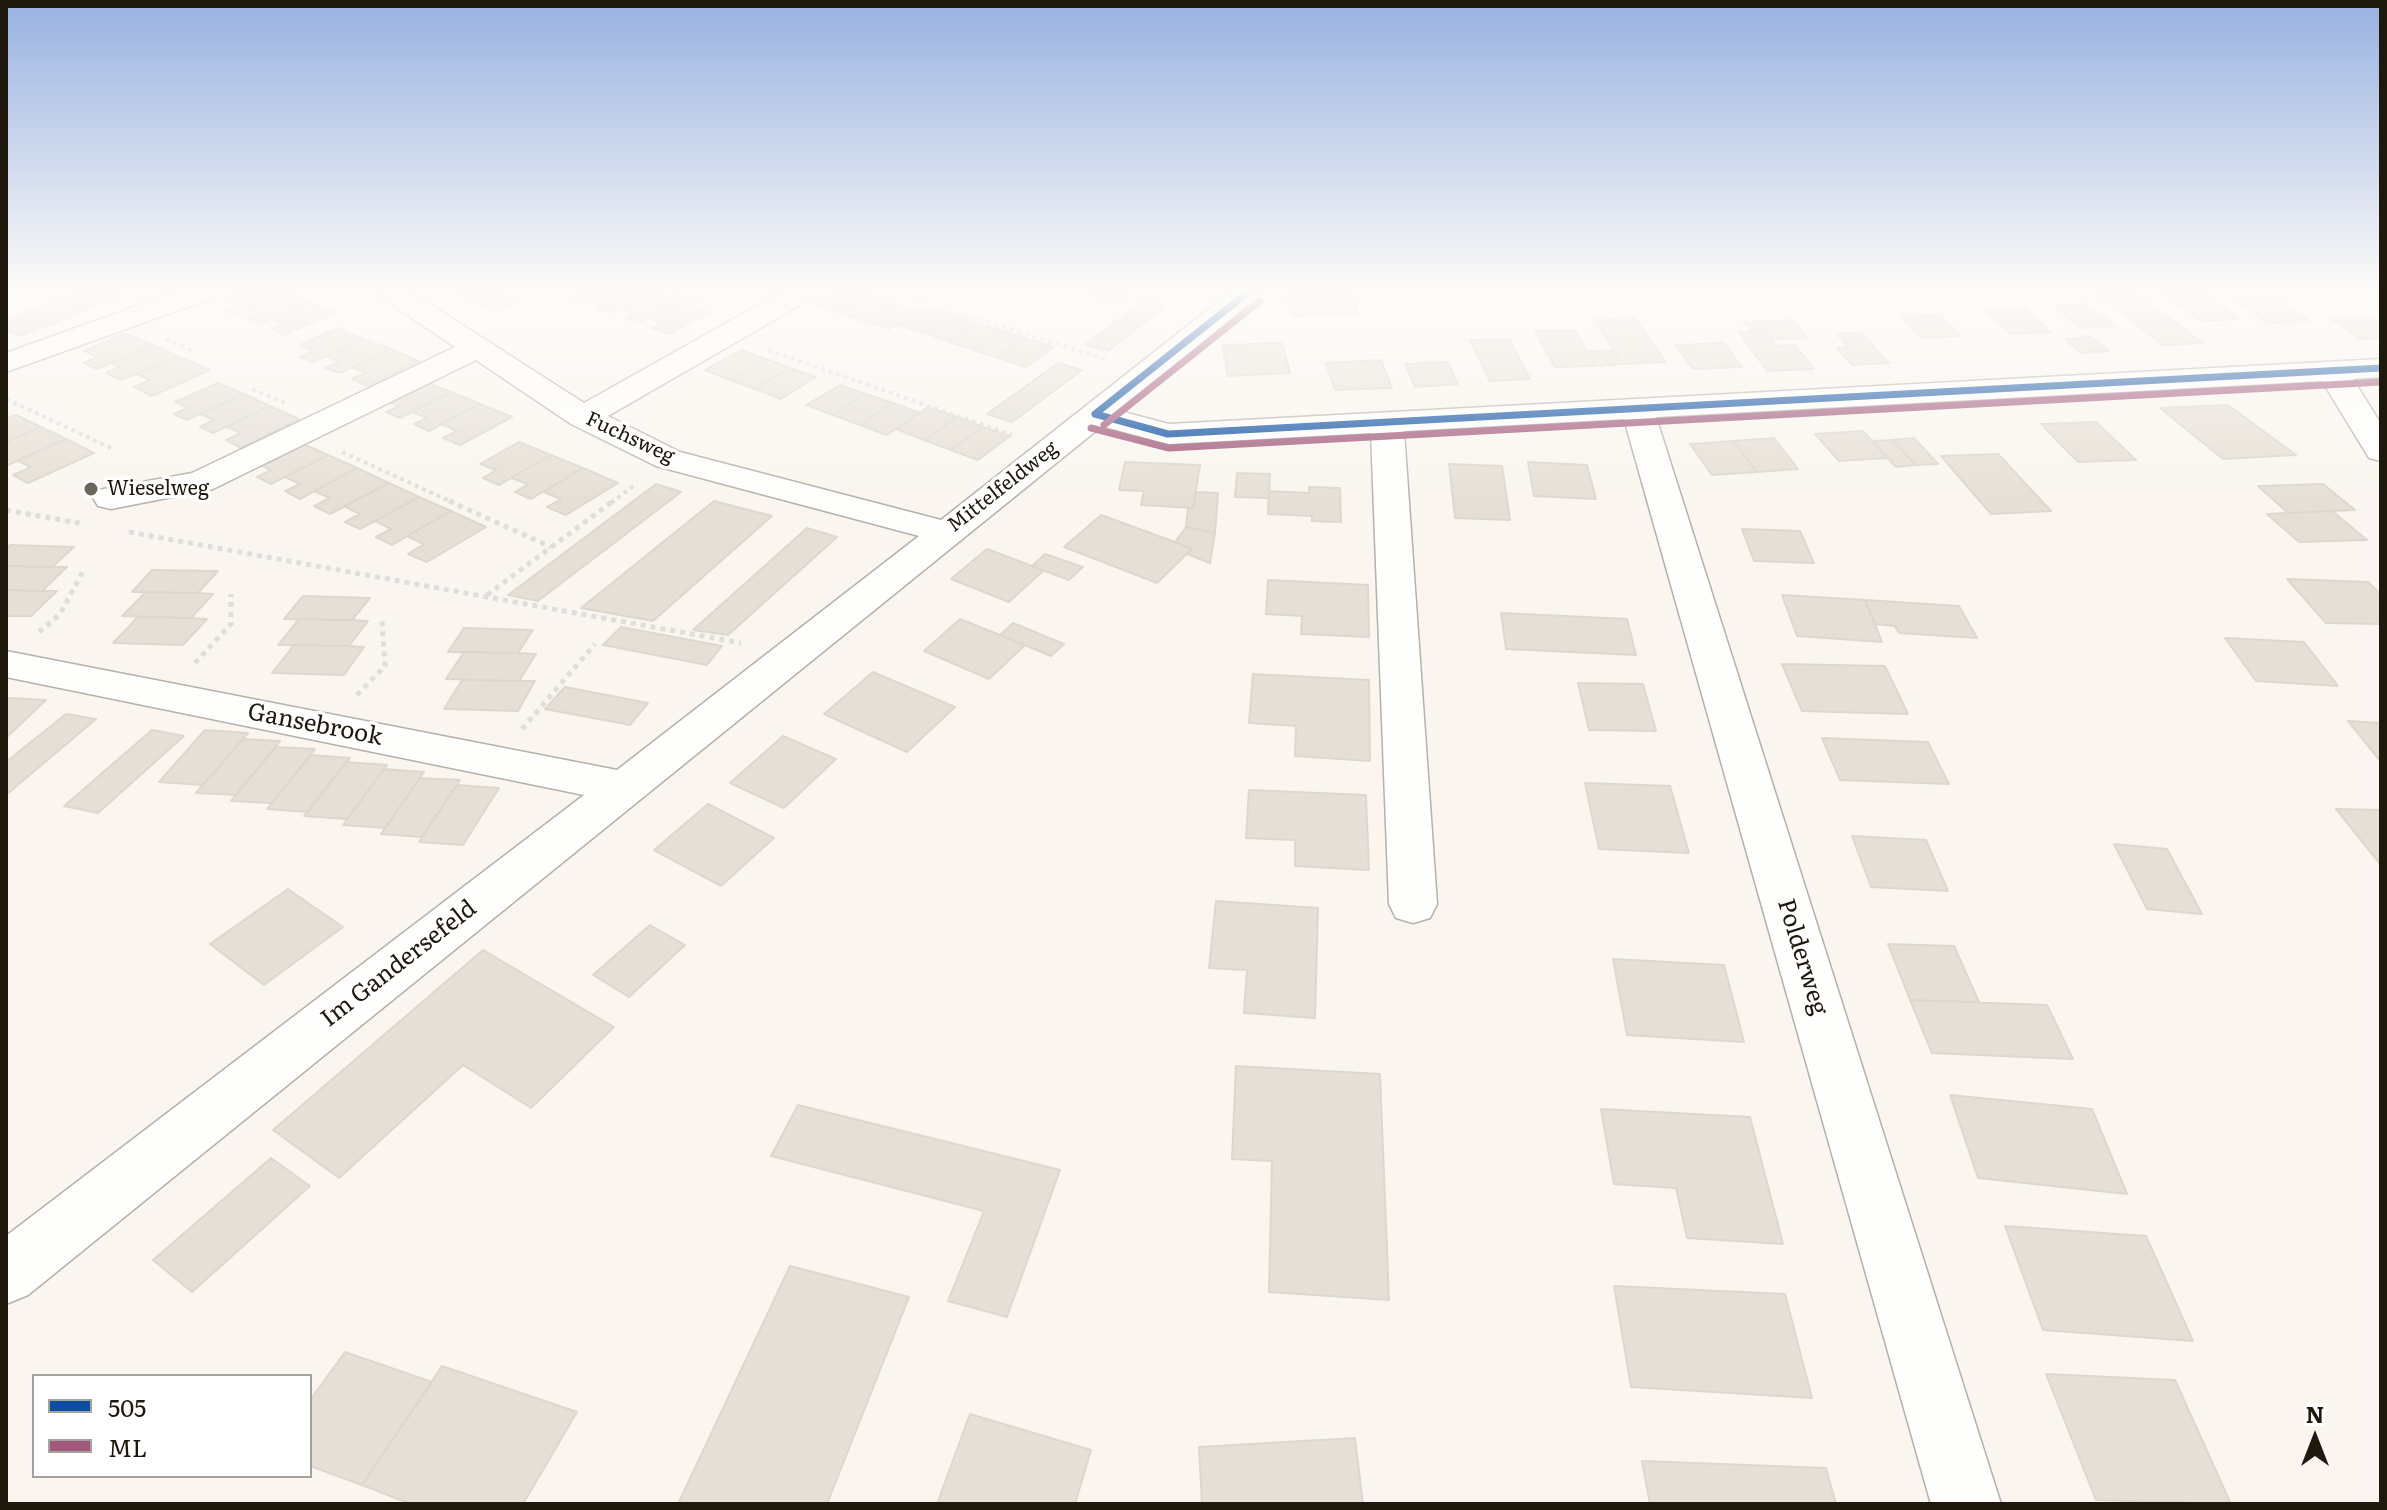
<!DOCTYPE html>
<style>
body{margin:0}
#map{position:relative;width:2387px;height:1510px;overflow:hidden;background:#faf6ef;font-family:Literata,serif}
canvas{display:block}
.frame{position:absolute;inset:0;border:8px solid #1e180d;pointer-events:none}
.legend{position:absolute;left:32px;top:1374px;width:280px;height:104px;box-sizing:border-box;background:#fff;border:2px solid #a5a39e;margin:0;padding:10px 14px;list-style:none;font-size:24px;color:#1e180d}
.legend li{display:flex;align-items:center;gap:16px;height:40px}
.legend b{width:40px;border:2px solid #a5a39e}
.north{position:absolute;left:2275px;top:1398px;width:80px;height:80px;-webkit-text-stroke:6px #fff;paint-order:stroke;rotate:0deg;font-size:22px;font-weight:700;line-height:32px;text-align:center;color:#1e180d}
.north::after{content:'';display:block;margin:auto;width:28px;height:36px;background:#1e180d;clip-path:polygon(50% 0,100% 100%,50% 72%,0 100%)}
</style>
<div id="map">
<canvas width="2387" height="1510"></canvas>
<div class="frame"></div>
<ul class="legend">
<li><b style="height:10px;background:#0b4ea2"></b>505</li>
<li><b style="height:10px;background:#a0587b"></b>ML</li>
</ul>
<div class="north">N</div>
</div>
<script>
const ctx = document.querySelector('canvas').getContext('2d');
ctx.lineJoin = 'round';
function paint(path, color) { ctx.fillStyle = color; ctx.fill(path, 'evenodd'); }
const shape = rows => new Path2D(rows.map(r => 'M' + r).join(''));
function strokePath(path, color, width, dash) { ctx.strokeStyle = color; ctx.lineWidth = width; ctx.lineCap = dash ? 'butt' : 'round'; ctx.setLineDash(dash || []); ctx.stroke(path); }
function write(font, color, halo, rows, align = 'center') {
  ctx.font = font + ' Literata,serif'; ctx.lineWidth = 7; ctx.setLineDash([]); ctx.textBaseline = 'middle'; ctx.strokeStyle = halo; ctx.fillStyle = color; for (const [text, x, y, turn = 0] of rows) {
    ctx.save(); ctx.translate(x, y); ctx.rotate((+turn || 0) * Math.PI / 180); ctx.textAlign = isNaN(turn) ? turn : align; if (halo) ctx.strokeText(text, 0, 0); ctx.fillText(text, 0, 0); ctx.restore();
  }
}
const building = shape([
 [83,290,109,290,123,295,87,309,61,299,83,290],
 [246,290,276,290,285,293,235,314,223,309,235,304,223,299,246,290],
 [494,290,519,301,494,312,447,291,494,290],
 [565,290,609,290,580,304,568,299,577,294,565,290],
 [609,290,644,290,651,292,610,313,596,308,606,303,592,298,609,290],
 [845,290,871,296,841,313,818,305,845,290],
 [1096,290,1136,290,1118,303,1090,294,1096,290],
 [1350,291,1359,314,1293,316,1285,294,1350,291],
 [2199,291,2240,319,2201,321,2161,293,2199,291],
 [651,292,679,302,638,323,624,318,634,313,620,308,651,292],
 [285,293,309,302,259,324,247,319,259,314,247,309,285,293],
 [2135,293,2203,343,2163,345,2097,295,2135,293],
 [871,296,896,304,866,322,841,313,871,296],
 [2276,297,2311,322,2267,323,2234,299,2276,297],
 [61,299,87,309,51,324,25,313,61,299],
 [1145,300,1166,306,1108,351,1085,344,1145,300],
 [309,302,335,313,284,335,271,329,284,324,271,319,309,302],
 [679,302,709,312,669,334,652,328,663,323,649,318,679,302],
 [896,304,919,312,890,329,866,322,896,304],
 [2088,304,2116,326,2080,328,2053,305,2088,304],
 [927,307,953,315,924,333,898,325,927,307],
 [2025,309,2051,332,2010,334,1984,310,2025,309],
 [25,313,51,324,20,336,6,331,6,320,25,313],
 [953,315,976,323,947,341,924,333,953,315],
 [1940,315,1961,336,1922,338,1901,316,1940,315],
 [2371,317,2381,324,2381,338,2360,339,2330,318,2371,317],
 [1635,318,1666,362,1623,364,1594,320,1635,318],
 [1793,320,1808,338,1770,339,1765,331,1752,332,1744,322,1793,320],
 [976,323,1000,330,971,349,947,341,976,323],
 [338,328,363,339,313,362,300,357,313,351,300,345,338,328],
 [1000,330,1025,338,996,357,971,349,1000,330],
 [1574,330,1587,351,1596,366,1555,367,1535,331,1574,330],
 [1765,331,1776,346,1795,345,1814,369,1767,371,1739,332,1765,331],
 [125,333,153,345,97,369,83,363,98,357,84,351,125,333],
 [1861,333,1889,363,1852,365,1837,348,1848,347,1837,334,1861,333],
 [2091,337,2109,351,2096,352,2079,338,2091,337],
 [1025,338,1053,347,1026,367,996,357,1025,338],
 [2079,338,2096,352,2081,353,2064,339,2079,338],
 [363,339,390,349,340,373,326,368,339,362,326,356,363,339],
 [1509,339,1530,379,1490,381,1470,340,1509,339],
 [1282,343,1290,373,1228,376,1222,345,1282,343],
 [1724,343,1742,367,1693,369,1676,345,1724,343],
 [153,345,177,356,121,380,106,373,120,367,111,363,153,345],
 [390,349,419,361,368,386,352,379,366,373,352,367,390,349],
 [741,350,766,359,730,380,705,370,741,350],
 [1613,350,1623,364,1609,365,1599,351,1613,350],
 [1587,351,1599,351,1609,365,1596,366,1587,351],
 [177,356,210,370,152,396,134,387,150,380,136,374,177,356],
 [766,359,790,368,755,389,730,380,766,359],
 [1381,360,1392,388,1335,390,1326,363,1381,360],
 [1447,362,1458,384,1415,387,1405,364,1447,362],
 [1058,363,1082,370,1012,422,987,414,1058,363],
 [790,368,816,377,781,399,755,389,790,368],
 [423,381,451,392,400,418,386,412,399,406,384,400,423,381],
 [218,383,244,394,187,420,174,414,188,408,175,402,218,383],
 [840,385,866,394,833,415,806,405,840,385],
 [451,392,480,404,429,431,414,424,427,418,412,412,451,392],
 [244,394,270,406,213,433,200,427,214,420,200,414,244,394],
 [866,394,893,403,860,425,833,415,866,394],
 [893,403,920,413,887,435,860,425,893,403],
 [480,404,512,417,460,445,443,438,457,431,441,424,480,404],
 [2228,405,2296,455,2223,459,2160,408,2228,405],
 [270,406,299,419,241,448,226,440,241,433,227,427,270,406],
 [928,407,957,417,924,440,896,429,928,407],
 [16,415,41,427,6,442,6,419,16,415],
 [957,417,983,427,951,450,924,440,957,417],
 [2096,422,2136,460,2078,462,2041,424,2096,422],
 [41,427,66,439,6,466,6,442,41,427],
 [983,427,1010,436,978,460,951,450,983,427],
 [1863,431,1888,458,1839,461,1815,434,1863,431],
 [1774,438,1798,469,1757,472,1733,441,1774,438],
 [1914,438,1938,464,1916,465,1892,440,1914,438],
 [66,439,94,453,28,483,13,475,31,467,18,461,66,439],
 [1892,440,1916,465,1896,467,1872,441,1892,440],
 [1733,441,1757,472,1712,475,1690,444,1733,441],
 [299,442,328,455,271,484,257,477,271,470,256,463,299,442],
 [519,442,551,455,499,485,483,478,496,470,480,464,519,442],
 [1998,454,2051,511,1991,514,1941,456,1998,454],
 [328,455,357,468,300,499,285,491,300,484,285,477,328,455],
 [551,455,583,468,531,499,515,492,528,484,511,478,551,455],
 [1125,462,1200,465,1193,508,1141,505,1144,491,1119,490,1125,462],
 [1528,462,1587,465,1596,499,1534,496,1528,462],
 [1449,464,1502,466,1510,520,1455,518,1449,464],
 [357,468,389,483,330,514,314,506,330,498,314,491,357,468],
 [583,468,618,483,566,515,547,507,561,499,544,492,583,468],
 [1237,473,1270,474,1269,498,1235,497,1237,473],
 [389,483,419,497,360,529,345,522,360,514,344,506,389,483],
 [656,484,681,492,538,601,508,595,656,484],
 [2323,484,2355,510,2288,513,2258,486,2323,484],
 [1309,487,1340,488,1341,522,1312,521,1312,516,1268,514,1269,491,1309,493,1309,487],
 [1196,492,1218,493,1215,533,1186,527,1188,508,1193,508,1196,492],
 [419,497,451,511,392,545,376,537,391,529,375,521,419,497],
 [714,501,772,516,653,621,581,608,714,501],
 [451,511,486,527,427,562,408,554,424,544,407,536,451,511],
 [2332,511,2367,540,2299,542,2267,514,2332,511],
 [1101,515,1175,542,1192,549,1157,583,1064,547,1101,515],
 [1186,527,1215,533,1210,563,1187,554,1192,549,1175,542,1186,527],
 [807,528,837,537,728,635,693,630,807,528],
 [1742,529,1800,531,1814,563,1754,561,1742,529],
 [10,545,74,547,52,567,6,566,6,549,10,545],
 [987,549,1032,566,1043,571,1009,602,951,579,987,549],
 [1045,554,1083,567,1069,580,1032,566,1045,554],
 [6,566,52,567,67,567,42,591,6,590,6,566],
 [152,570,218,571,198,593,132,592,152,570],
 [2287,579,2368,582,2381,595,2381,624,2326,623,2287,579],
 [1268,580,1368,585,1369,637,1301,634,1302,616,1266,614,1268,580],
 [6,590,42,591,57,591,31,616,6,616,6,590],
 [146,592,198,593,213,594,191,618,122,616,146,592],
 [1782,595,1865,600,1882,642,1797,636,1782,595],
 [303,596,370,598,352,620,284,619,303,596],
 [1865,600,1959,606,1977,638,1899,633,1895,626,1875,624,1865,600],
 [1501,613,1627,619,1636,655,1506,649,1501,613],
 [138,617,191,618,207,619,183,645,113,643,138,617],
 [299,619,352,620,368,621,349,646,278,645,299,619],
 [960,619,1025,645,989,679,924,651,960,619],
 [1013,623,1064,644,1051,656,1000,635,1013,623],
 [621,627,722,646,707,665,603,645,621,627],
 [464,628,533,630,518,653,448,652,464,628],
 [2225,638,2304,642,2338,686,2256,681,2225,638],
 [294,645,349,646,364,647,344,675,272,673,294,645],
 [464,652,518,653,536,654,519,681,446,679,464,652],
 [1782,664,1885,666,1908,714,1802,711,1782,664],
 [873,672,955,707,907,752,824,714,873,672],
 [1253,674,1369,680,1370,761,1295,756,1296,726,1249,723,1253,674],
 [462,680,519,681,535,681,518,711,444,709,462,680],
 [1578,683,1643,684,1656,731,1589,730,1578,683],
 [565,687,648,703,630,725,545,709,565,687],
 [9,698,46,700,6,738,6,700,9,698],
 [66,714,96,719,6,795,6,762,66,714],
 [2348,721,2381,723,2381,762,2348,721],
 [152,730,184,736,98,813,64,806,152,730],
 [205,730,248,733,203,785,159,782,205,730],
 [783,736,836,759,784,808,730,783,783,736],
 [1822,738,1928,742,1949,784,1840,780,1822,738],
 [243,739,280,741,236,795,196,793,243,739],
 [276,747,315,749,272,803,231,801,276,747],
 [311,755,350,758,308,812,267,809,311,755],
 [346,762,387,765,347,819,304,816,346,762],
 [384,769,424,772,385,828,343,825,384,769],
 [420,778,460,780,422,837,381,834,420,778],
 [1585,783,1670,786,1689,853,1599,849,1585,783],
 [457,785,499,788,463,845,419,842,457,785],
 [1249,790,1366,795,1369,870,1295,866,1295,840,1246,838,1249,790],
 [708,804,774,838,721,886,654,850,708,804],
 [2336,809,2381,810,2381,865,2336,809],
 [1852,836,1926,840,1948,891,1871,887,1852,836],
 [2114,844,2167,849,2202,914,2147,909,2114,844],
 [288,889,343,927,264,985,210,944,288,889],
 [1216,901,1318,908,1315,1018,1244,1013,1247,970,1209,968,1216,901],
 [650,925,685,945,629,997,593,975,650,925],
 [1888,944,1954,946,1979,1002,1910,1000,1888,944],
 [483,950,614,1027,531,1108,463,1065,339,1178,273,1130,483,950],
 [1613,959,1724,965,1744,1042,1627,1035,1613,959],
 [1910,1000,2047,1005,2073,1059,1932,1053,1910,1000],
 [1236,1066,1380,1074,1389,1300,1269,1292,1272,1161,1232,1159,1236,1066],
 [1950,1095,2092,1109,2127,1194,1978,1178,1950,1095],
 [798,1105,1060,1170,1007,1317,948,1301,984,1211,771,1156,798,1105],
 [1601,1109,1750,1117,1783,1244,1687,1238,1676,1188,1614,1184,1601,1109],
 [271,1158,310,1186,192,1292,153,1260,271,1158],
 [2005,1226,2146,1236,2193,1341,2043,1330,2005,1226],
 [790,1266,909,1297,827,1504,678,1504,790,1266],
 [1614,1286,1785,1294,1812,1398,1631,1387,1614,1286],
 [345,1352,432,1382,362,1485,310,1466,310,1400,345,1352],
 [442,1366,577,1412,523,1504,411,1504,362,1485,442,1366],
 [2046,1374,2175,1380,2231,1504,2096,1500,2046,1374],
 [970,1414,1091,1450,1075,1504,937,1504,970,1414],
 [1355,1438,1363,1504,1202,1504,1199,1447,1355,1438],
 [1642,1461,1826,1468,1836,1504,1650,1504,1642,1461]
]);
paint(building, '#e6dfd5');
strokePath(building, '#dcd7cf', 2);
const minor = shape([
 [181,290,222,290,218,296,6,372,6,353,181,290],
 [375,290,408,290,584,403,785,290,820,290,816,296,608,416,680,452,941,520,1233,290,1265,290,1120,411,1169,424,2381,359,2381,377,2353,379,2381,424,2381,461,2369,458,2322,381,1656,417,2001,1504,1931,1504,1624,419,1404,431,1437,904,1430,918,1413,923,1396,918,1389,904,1371,433,1168,444,1102,426,28,1295,6,1304,6,1236,584,795,6,677,6,651,617,770,919,536,656,466,571,424,476,360,213,489,111,509,98,506,93,498,98,490,192,473,455,347,379,296,375,290]
]);
strokePath(minor, '#b6b1a9', 3);
strokePath(shape([
 [660,290,709,306],
 [888,290,1105,359],
 [6,292,12,290],
 [166,339,195,352],
 [768,350,1012,435],
 [252,389,285,403],
 [6,399,113,449],
 [342,452,454,503],
 [611,503,636,484]
]), '#e0dedc', 4, [4, 4]);
strokePath(shape([
 [449,501,551,547],
 [6,510,84,524],
 [129,532,741,643],
 [487,595,613,501],
 [39,632,60,614,84,569],
 [195,663,231,624,231,594],
 [357,695,385,666,382,621],
 [522,729,595,644]
]), '#e0dedc', 5, [5, 5]);
paint(minor, '#fefefd');
strokePath(shape([
 [1095,414,1168,434,2381,368],
 [1095,414,1251,290]
]), '#0b4ea2', 7);
strokePath(shape([
 [1104,425,1260,301],
 [1091,428,1169,448,2381,382]
]), '#a0587b', 7);
const sky = ctx.createLinearGradient(0, 0, 0, 501);
sky.addColorStop(0, '#98b1e1');
sky.addColorStop(0.58, '#fdfbf8');
sky.addColorStop(1, '#fdfbf800');
ctx.fillStyle = sky;
ctx.fillRect(0, 0, 2387, 501);
for (const [x, y, r, color] of [
 [91,489,8,"#6b665c"]
]) { const dot = new Path2D(); dot.arc(x, y, r, 0, 2 * Math.PI); ctx.fillStyle = color; ctx.fill(dot); strokePath(dot, '#fff', 3); }
write('20px', '#1e180d', '#fff', [
 ["Fuchsweg",630,438,25],
 ["Mittelfeldweg",1003,487,-38]
]);
write('20px', '#1e180d', '#fff', [
 ["Wieselweg",107,489]
], 'left');
write('24px', '#1e180d', '#fff', [
 ["Gansebrook",315,725,11],
 ["Polderweg",1802,957,73],
 ["Im Gandersefeld",399,964,-38]
]);
</script>
